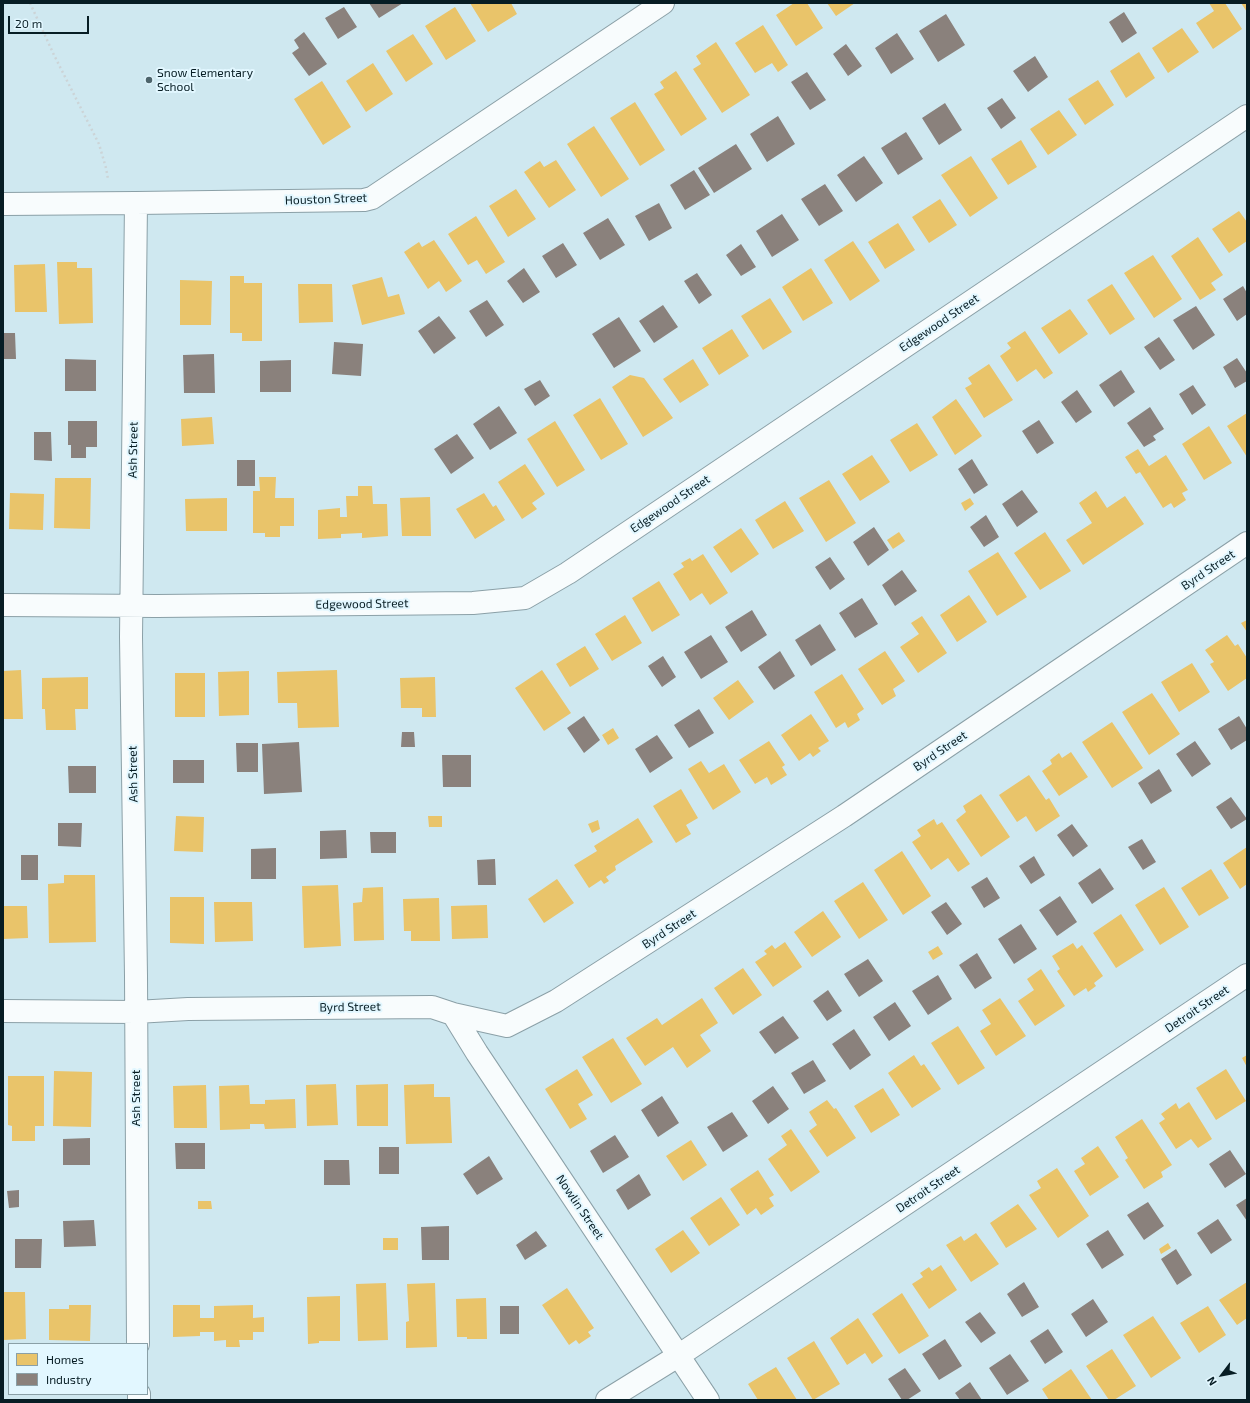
<!DOCTYPE html>
<style>
body{margin:0}
#map{position:relative;width:1250px;height:1403px;overflow:hidden;background:#cfe8f0;font-family:"Exo 2",sans-serif}
canvas{display:block}
.frame{position:absolute;inset:0;border:4px solid #071d24;pointer-events:none}
.legend{position:absolute;left:8px;top:1343px;width:140px;height:52px;box-sizing:border-box;background:#e2f7ff;border:1px solid #8aa0a7;margin:0;padding:5px 7px;list-style:none;font-size:12px;color:#071d24}
.legend li{display:flex;align-items:center;gap:8px;height:20px}
.legend b{width:20px;border:1px solid #8aa0a7}
.north{position:absolute;left:1202px;top:1355px;width:40px;height:40px;-webkit-text-stroke:3px #e2f7ff;paint-order:stroke;rotate:238deg;font-size:11px;font-weight:700;line-height:16px;text-align:center;color:#071d24}
.north::after{content:'';display:block;margin:auto;width:14px;height:18px;background:#071d24;clip-path:polygon(50% 0,100% 100%,50% 72%,0 100%)}
.scale{position:absolute;left:8px;top:16px;width:81px;height:18px;box-sizing:border-box;border:2px solid #071d24;border-top:0;padding-left:5px;font-size:12px;line-height:14px;white-space:nowrap;color:#071d24;-webkit-text-stroke:3px #e2f7ff;paint-order:stroke}
</style>
<div id="map">
<canvas width="1250" height="1403"></canvas>
<div class="frame"></div>
<ul class="legend">
<li><b style="height:11px;background:#e9c46a"></b>Homes</li>
<li><b style="height:11px;background:#8a817c"></b>Industry</li>
</ul>
<div class="north">N</div>
<div class="scale">20 m</div>
</div>
<script>
const ctx = document.querySelector('canvas').getContext('2d');
ctx.lineJoin = 'round';
function paint(path, color) { ctx.fillStyle = color; ctx.fill(path, 'evenodd'); }
const shape = rows => new Path2D(rows.map(r => 'M' + r).join(''));
function strokePath(path, color, width, dash) { ctx.strokeStyle = color; ctx.lineWidth = width; ctx.lineCap = dash ? 'butt' : 'round'; ctx.setLineDash(dash || []); ctx.stroke(path); }
function write(font, color, halo, rows, align = 'center') {
  ctx.font = font + ' "Exo 2",sans-serif'; ctx.lineWidth = 4; ctx.setLineDash([]); ctx.textBaseline = 'middle'; ctx.strokeStyle = halo; ctx.fillStyle = color; for (const [text, x, y, turn = 0] of rows) {
    ctx.save(); ctx.translate(x, y); ctx.rotate((+turn || 0) * Math.PI / 180); ctx.textAlign = isNaN(turn) ? turn : align; if (halo) ctx.strokeText(text, 0, 0); ctx.fillText(text, 0, 0); ctx.restore();
  }
}
paint(shape([
 [470,3,511,3,517,14,488,32],
 [794,3,807,3,823,28,796,46,776,15],
 [827,3,855,3,836,16],
 [1209,3,1225,3,1242,29,1213,49,1196,23,1214,11],
 [1241,3,1247,3,1247,12],
 [455,7,476,41,446,60,425,26],
 [763,25,788,65,778,72,772,63,755,73,735,43],
 [1182,28,1199,52,1168,73,1152,48],
 [413,34,433,64,406,82,386,51],
 [716,42,750,95,722,113,693,69,701,64,696,56],
 [1139,52,1155,78,1126,98,1110,71],
 [373,63,393,94,366,112,346,81],
 [676,71,707,119,681,136,654,94,664,88,660,82],
 [1098,80,1114,105,1085,125,1068,99],
 [322,81,351,127,323,145,294,99],
 [635,102,665,150,640,166,610,118],
 [1059,110,1077,135,1048,155,1030,129],
 [594,126,629,179,601,197,567,144],
 [1021,140,1037,167,1008,185,991,159],
 [971,156,998,198,970,217,941,175],
 [556,160,576,190,549,208,524,172,540,161,544,167],
 [516,189,536,219,508,237,489,206],
 [940,199,957,225,929,243,912,217],
 [1239,211,1247,222,1247,241,1229,253,1212,229],
 [476,216,505,262,486,274,477,260,468,265,448,234],
 [898,223,915,250,885,269,868,242],
 [1198,237,1223,275,1211,283,1216,290,1200,300,1171,256],
 [434,240,462,281,446,292,439,281,428,289,404,252,419,242,422,247],
 [853,241,880,281,850,301,824,260],
 [1153,255,1182,299,1154,318,1124,273],
 [57,262,77,262,77,268,92,268,93,323,59,324],
 [45,264,47,312,15,312,14,265],
 [811,268,833,303,803,321,782,287],
 [230,276,244,276,244,283,262,283,262,341,242,341,242,333,230,333],
 [382,277,388,297,399,294,405,314,362,325,352,285],
 [180,280,212,281,211,325,180,325],
 [298,284,332,284,333,322,299,323],
 [1112,284,1135,319,1110,335,1087,300],
 [770,298,792,332,763,350,741,316],
 [1070,309,1088,334,1059,354,1041,328],
 [732,329,749,356,719,375,702,348],
 [1025,331,1053,373,1044,379,1036,369,1017,382,1000,356,1011,348,1007,343],
 [693,359,709,385,680,403,663,379],
 [989,364,1013,400,984,418,965,388,972,384,968,378],
 [630,375,644,378,673,418,643,437,612,387],
 [600,398,628,444,601,460,573,415],
 [956,399,982,436,955,455,932,417],
 [1247,413,1247,457,1227,426],
 [212,417,214,444,182,446,181,419],
 [555,421,585,470,557,487,527,439],
 [917,423,938,455,910,472,890,440],
 [1209,426,1232,463,1204,480,1182,444],
 [1138,449,1149,466,1166,455,1188,490,1182,493,1186,500,1174,508,1171,503,1163,508,1140,472,1136,474,1125,457],
 [872,455,890,482,860,501,842,474],
 [525,464,545,494,532,503,537,509,522,519,498,482],
 [259,477,276,477,275,498,294,498,294,526,280,526,280,537,265,537,265,533,253,533,253,491,260,491],
 [55,478,91,478,90,529,54,528],
 [829,480,856,523,826,542,799,498],
 [358,486,372,486,373,504,387,504,388,536,362,538,362,533,341,534,341,538,318,539,318,510,340,508,340,517,347,517,346,496,358,496],
 [1096,491,1107,508,1125,496,1144,524,1083,565,1066,540,1092,523,1079,503],
 [10,493,44,494,43,530,9,529],
 [484,493,493,507,496,505,505,520,475,539,456,509],
 [430,497,431,536,402,536,400,498],
 [227,498,227,531,186,531,185,499],
 [970,498,974,504,965,511,961,503],
 [785,501,804,531,773,549,755,520],
 [741,528,759,554,731,573,713,547],
 [899,532,905,541,893,549,887,540],
 [1045,532,1071,571,1040,590,1014,553],
 [998,552,1027,597,997,616,968,571],
 [703,554,728,593,710,605,702,593,690,601,673,574,684,567,681,563,690,558,692,561],
 [659,581,680,615,652,632,632,598],
 [969,595,987,622,957,642,940,615],
 [625,615,642,643,612,661,595,634],
 [922,616,947,653,918,673,900,647,919,634,911,623],
 [1247,620,1247,632,1241,623],
 [1227,635,1235,646,1238,644,1247,658,1247,678,1228,691,1210,664,1214,662,1205,650],
 [585,646,599,669,570,687,556,664],
 [885,651,905,681,893,689,896,696,882,705,858,669],
 [1192,663,1210,692,1179,712,1161,682],
 [21,670,23,719,3,719,3,671],
 [337,670,339,727,298,728,297,703,278,703,277,672],
 [542,670,571,713,544,731,515,688],
 [249,671,249,715,219,716,218,672],
 [175,673,205,673,205,717,175,717],
 [842,674,864,709,857,714,860,720,848,728,845,722,836,728,814,692],
 [88,677,88,709,75,709,76,730,46,730,45,709,42,709,42,678],
 [435,677,436,717,422,717,422,708,401,708,400,678],
 [738,680,754,702,729,720,713,698],
 [1152,693,1180,734,1149,755,1122,712],
 [811,714,829,741,818,748,821,751,813,757,810,753,799,761,781,735],
 [1112,722,1143,768,1112,788,1082,742],
 [613,728,619,738,608,745,602,735],
 [769,741,785,765,782,767,787,775,771,785,767,777,755,784,739,760],
 [1071,752,1088,777,1059,796,1042,771,1052,764,1050,760,1059,753,1062,758],
 [701,761,709,773,724,764,741,792,713,810,688,769],
 [1029,775,1046,800,1049,798,1060,816,1036,832,1026,816,1017,822,999,795],
 [681,789,698,818,686,825,691,834,676,843,653,806],
 [981,794,1010,837,981,857,956,820,966,812,963,806],
 [176,816,204,817,203,852,174,851],
 [428,816,442,816,442,827,429,827],
 [638,818,653,842,615,866,616,870,606,877,609,881,604,884,601,880,589,888,574,865,597,851,594,846],
 [934,819,937,825,942,822,970,864,958,872,948,858,931,870,912,842,921,836,917,830],
 [598,820,600,829,592,833,588,824],
 [1247,847,1247,884,1240,889,1223,863],
 [902,851,931,896,903,915,874,870],
 [1211,869,1229,898,1199,916,1181,888],
 [64,875,95,875,96,942,49,943,48,884,64,883],
 [557,879,574,903,544,923,528,899],
 [863,882,888,920,859,939,834,901],
 [338,885,341,946,304,948,302,886],
 [383,887,384,940,354,941,353,903,362,902,363,888],
 [1164,887,1189,927,1160,945,1135,905],
 [170,897,204,897,204,944,170,943],
 [439,898,440,941,411,941,411,931,404,931,403,899],
 [214,902,252,902,253,941,215,942],
 [487,905,488,938,452,939,451,906],
 [3,906,27,906,28,938,3,939],
 [823,911,841,937,812,957,794,932],
 [1121,914,1144,950,1116,968,1093,933],
 [785,942,802,967,773,987,755,962,767,954,764,951,772,945,775,949],
 [1073,943,1077,949,1082,945,1103,976,1094,983,1096,986,1088,992,1086,988,1074,996,1057,971,1060,969,1052,956],
 [938,946,943,954,933,960,928,952],
 [743,968,762,995,733,1015,714,988],
 [1041,969,1065,1006,1035,1026,1018,1001,1034,990,1027,979],
 [702,998,718,1023,700,1035,711,1051,687,1068,673,1047,645,1066,626,1038,657,1018,662,1025],
 [1000,998,1026,1036,996,1056,980,1031,991,1024,982,1010],
 [958,1026,985,1068,958,1085,931,1043],
 [613,1038,642,1084,611,1103,582,1057],
 [914,1055,921,1066,924,1064,941,1089,912,1108,888,1073],
 [1247,1055,1247,1067,1242,1058],
 [577,1069,593,1095,578,1104,587,1119,570,1129,545,1089],
 [1226,1069,1246,1101,1216,1120,1196,1088],
 [54,1071,92,1072,91,1127,53,1126],
 [8,1076,44,1076,44,1126,35,1126,35,1141,12,1141,12,1126,8,1125],
 [336,1084,338,1125,307,1126,306,1085],
 [388,1084,388,1126,357,1126,356,1085],
 [434,1084,434,1097,450,1097,452,1143,406,1144,404,1085],
 [206,1085,207,1128,174,1128,173,1086],
 [249,1085,250,1104,265,1104,265,1100,295,1099,296,1128,265,1129,264,1124,250,1124,250,1129,220,1130,219,1086],
 [883,1088,900,1115,871,1133,854,1106],
 [827,1100,834,1109,836,1108,856,1138,827,1157,809,1131,817,1125,809,1112],
 [1189,1102,1212,1139,1198,1148,1191,1139,1176,1149,1159,1123,1165,1119,1161,1114,1176,1103,1179,1109],
 [1142,1119,1172,1165,1161,1172,1163,1177,1144,1189,1125,1160,1128,1158,1115,1137],
 [791,1129,820,1172,791,1192,768,1159,787,1145,781,1136],
 [691,1140,707,1165,683,1181,666,1156],
 [1098,1146,1119,1177,1090,1196,1074,1171,1085,1164,1081,1158],
 [1057,1168,1089,1216,1058,1238,1029,1195,1041,1188,1037,1181],
 [758,1170,774,1195,769,1198,774,1206,761,1215,756,1208,747,1215,730,1189],
 [721,1197,740,1225,709,1246,690,1218],
 [198,1201,211,1201,212,1209,198,1209],
 [1018,1204,1037,1229,1006,1248,990,1223],
 [683,1230,700,1253,671,1273,655,1249],
 [976,1233,999,1264,971,1282,946,1245,961,1236,964,1241],
 [383,1238,398,1238,398,1250,383,1250],
 [1168,1243,1171,1248,1161,1254,1159,1249],
 [941,1265,957,1290,929,1309,912,1284,923,1277,920,1273,929,1267,932,1271],
 [1247,1282,1247,1318,1237,1325,1219,1300],
 [386,1283,388,1340,358,1341,356,1284],
 [435,1283,437,1347,406,1348,406,1322,409,1321,407,1284],
 [567,1288,594,1328,588,1332,591,1336,579,1344,576,1340,569,1345,542,1305],
 [3,1292,25,1292,26,1339,3,1340],
 [902,1293,929,1336,899,1354,872,1314],
 [340,1296,340,1341,319,1341,319,1343,308,1344,307,1297],
 [486,1298,487,1339,467,1339,467,1337,457,1337,456,1299],
 [69,1305,91,1305,90,1341,49,1340,49,1309,69,1309],
 [173,1305,200,1305,200,1318,214,1318,214,1306,253,1305,253,1318,264,1317,264,1332,253,1332,253,1340,239,1340,240,1347,226,1347,226,1340,214,1341,214,1332,200,1332,200,1336,173,1337],
 [1208,1306,1226,1335,1199,1353,1180,1323],
 [1153,1316,1181,1358,1151,1378,1123,1335],
 [858,1318,883,1356,872,1364,865,1353,847,1365,830,1338],
 [814,1341,840,1384,813,1400,787,1358],
 [1112,1349,1136,1386,1114,1400,1109,1400,1086,1366],
 [776,1367,797,1400,758,1400,748,1384],
 [1071,1369,1092,1400,1049,1400,1042,1389]
]), '#e9c46a');
paint(shape([
 [369,3,403,3,379,18],
 [344,7,357,27,338,39,325,18],
 [1124,12,1137,33,1122,43,1109,22],
 [946,14,965,45,938,62,919,31],
 [304,32,327,64,309,76,292,53,299,48,294,40],
 [897,33,914,59,891,74,875,48],
 [846,44,862,66,848,76,833,54],
 [1035,56,1048,77,1028,92,1013,71],
 [807,72,826,100,810,110,791,82],
 [1002,98,1016,118,1001,129,987,108],
 [945,103,962,130,939,145,922,118],
 [778,116,795,144,767,162,750,134],
 [906,132,923,159,898,175,881,148],
 [736,144,752,169,714,193,698,168],
 [864,156,883,183,856,202,837,175],
 [694,170,710,195,685,210,670,185],
 [825,184,843,211,819,226,801,199],
 [659,203,672,228,649,241,635,216],
 [782,214,799,240,772,257,756,231],
 [608,218,625,245,600,260,583,233],
 [563,243,577,265,556,278,542,256],
 [741,244,756,267,741,276,726,255],
 [524,268,540,292,523,303,507,281],
 [697,273,712,295,699,304,684,281],
 [1243,286,1247,293,1247,314,1237,321,1223,299],
 [487,300,504,325,486,337,469,311],
 [663,305,678,327,654,343,639,321],
 [1196,306,1215,335,1193,350,1173,320],
 [439,316,456,338,434,354,418,331],
 [619,317,641,351,614,368,592,334],
 [3,333,15,333,16,359,3,359],
 [1159,337,1175,360,1160,370,1144,347],
 [334,342,363,344,361,376,332,374],
 [214,354,215,393,184,393,183,355],
 [1237,358,1247,373,1247,381,1235,388,1223,367],
 [65,359,96,360,96,391,65,391],
 [291,360,291,392,260,392,260,361],
 [1121,370,1135,392,1114,407,1099,385],
 [540,380,550,396,535,406,524,389],
 [1193,385,1206,405,1192,415,1179,394],
 [1077,390,1092,412,1076,423,1061,402],
 [499,406,517,433,490,450,473,424],
 [1150,407,1164,429,1153,436,1156,440,1144,447,1127,423],
 [1039,420,1054,443,1037,454,1022,431],
 [68,421,97,421,97,447,86,447,86,458,71,458,71,445,68,445],
 [34,432,51,432,52,461,34,460],
 [457,434,474,458,451,474,434,449],
 [972,459,988,485,974,494,958,469],
 [237,460,255,460,255,486,237,486],
 [1022,490,1038,512,1017,527,1002,504],
 [986,515,999,537,984,547,970,527],
 [874,527,889,550,868,566,853,542],
 [830,557,845,579,830,590,815,567],
 [902,570,917,591,895,606,882,585],
 [862,598,878,624,855,638,839,613],
 [752,610,767,635,741,652,725,627],
 [820,624,836,650,811,666,795,640],
 [711,635,728,662,701,679,684,652],
 [780,651,795,676,774,690,758,667],
 [663,656,676,677,662,687,648,666],
 [699,709,714,733,689,748,674,725],
 [584,716,600,740,584,753,567,728],
 [1239,716,1247,729,1247,740,1231,750,1218,729],
 [402,732,414,732,415,747,401,747],
 [657,735,673,758,650,773,635,749],
 [1195,741,1211,764,1192,777,1176,754],
 [299,742,302,792,264,794,262,744],
 [236,743,258,743,258,772,237,772],
 [442,755,471,755,471,787,443,787],
 [173,760,204,760,204,783,173,783],
 [68,766,96,766,96,793,69,793],
 [1159,769,1172,791,1151,804,1138,783],
 [1231,797,1247,819,1231,829,1216,807],
 [58,823,82,823,81,847,58,846],
 [1072,824,1088,846,1073,857,1057,835],
 [346,830,347,858,320,859,320,831],
 [370,832,396,832,396,853,371,853],
 [1142,839,1156,862,1143,870,1128,847],
 [276,848,276,879,251,879,251,849],
 [21,855,38,855,38,880,21,880],
 [1034,856,1045,875,1031,884,1019,866],
 [495,859,496,885,478,885,477,860],
 [1100,868,1114,889,1092,904,1078,883],
 [987,877,1000,898,984,908,971,887],
 [1060,896,1077,922,1057,936,1039,910],
 [946,902,962,924,947,935,931,912],
 [1021,924,1037,949,1014,964,998,939],
 [977,953,992,978,975,989,959,965],
 [868,959,883,981,859,997,844,974],
 [938,975,952,999,928,1015,912,991],
 [828,990,842,1011,827,1021,813,1001],
 [895,1002,911,1026,889,1041,873,1017],
 [783,1016,799,1038,775,1054,759,1032],
 [854,1029,871,1055,850,1070,832,1044],
 [813,1060,826,1081,804,1094,791,1073],
 [773,1086,789,1109,768,1124,752,1101],
 [662,1096,679,1123,658,1137,641,1110],
 [732,1112,748,1136,723,1152,707,1127],
 [615,1135,629,1157,603,1173,590,1151],
 [90,1138,90,1165,63,1165,63,1139],
 [175,1143,205,1143,205,1169,176,1169],
 [379,1147,399,1147,399,1174,379,1174],
 [1230,1150,1246,1174,1225,1188,1209,1164],
 [489,1156,503,1179,477,1195,463,1174],
 [324,1160,349,1160,350,1185,324,1185],
 [639,1174,651,1195,628,1210,616,1190],
 [19,1190,19,1207,9,1208,7,1191],
 [1247,1198,1247,1221,1236,1205],
 [1148,1202,1164,1226,1144,1240,1127,1215],
 [1218,1219,1232,1240,1211,1254,1197,1233],
 [94,1220,96,1246,64,1247,63,1221],
 [449,1226,449,1260,422,1260,421,1227],
 [1108,1230,1124,1255,1102,1269,1086,1244],
 [536,1231,547,1246,525,1260,516,1245],
 [15,1239,42,1239,41,1268,15,1268],
 [1176,1249,1192,1275,1177,1285,1161,1259],
 [1024,1282,1039,1307,1022,1317,1007,1294],
 [1093,1299,1108,1322,1086,1337,1071,1314],
 [500,1306,519,1306,519,1334,500,1334],
 [980,1312,996,1333,981,1343,965,1322],
 [1048,1329,1063,1352,1045,1364,1030,1341],
 [945,1339,962,1366,939,1380,922,1354],
 [1010,1354,1029,1381,1007,1395,989,1368],
 [905,1368,921,1391,907,1400,902,1400,888,1379],
 [970,1382,982,1400,960,1400,955,1393]
]), '#8a817c');
const street = shape([
 [136,203,131,637,136,976,138,1344],
 [3,204,136,203,364,200,372,198,663,3],
 [3,605,157,606,473,603,525,598,568,573,1247,116],
 [3,1011,136,1012,188,1009,432,1007,453,1014,507,1026,556,1001,844,816,1247,543],
 [453,1014,477,1053,708,1400],
 [139,1394,139,1400],
 [607,1400,678,1356,1247,975]
]);
strokePath(street, '#8ba0a7', 24);
strokePath(shape([
 [30,3,54,55,99,144,106,168,108,179]
]), '#ccd4d7', 2.5, [2, 3]);
strokePath(street, '#f8fcfd', 22);
for (const [x, y, r, color] of [
 [149,80,4,"#4d646b"]
]) { const dot = new Path2D(); dot.arc(x, y, r, 0, 2 * Math.PI); ctx.fillStyle = color; ctx.fill(dot); strokePath(dot, '#e2f7ff', 1.5); }
write('12px', '#071d24', '#e2f7ff', [
 ["Snow Elementary",157,73],
 ["School",157,87]
], 'left');
write('12px', '#071d24', '#e2f7ff', [
 ["Houston Street",326,199,-2],
 ["Edgewood Street",939,323,-34],
 ["Ash Street",133,450,-89],
 ["Edgewood Street",670,504,-34],
 ["Byrd Street",1208,570,-34],
 ["Edgewood Street",362,604,-1],
 ["Byrd Street",940,751,-34],
 ["Ash Street",133,774,-91],
 ["Byrd Street",669,929,-33],
 ["Byrd Street",350,1007,-1],
 ["Detroit Street",1197,1009,-34],
 ["Ash Street",136,1098,-90],
 ["Detroit Street",928,1189,-34],
 ["Nowlin Street",580,1207,56]
]);
</script>
